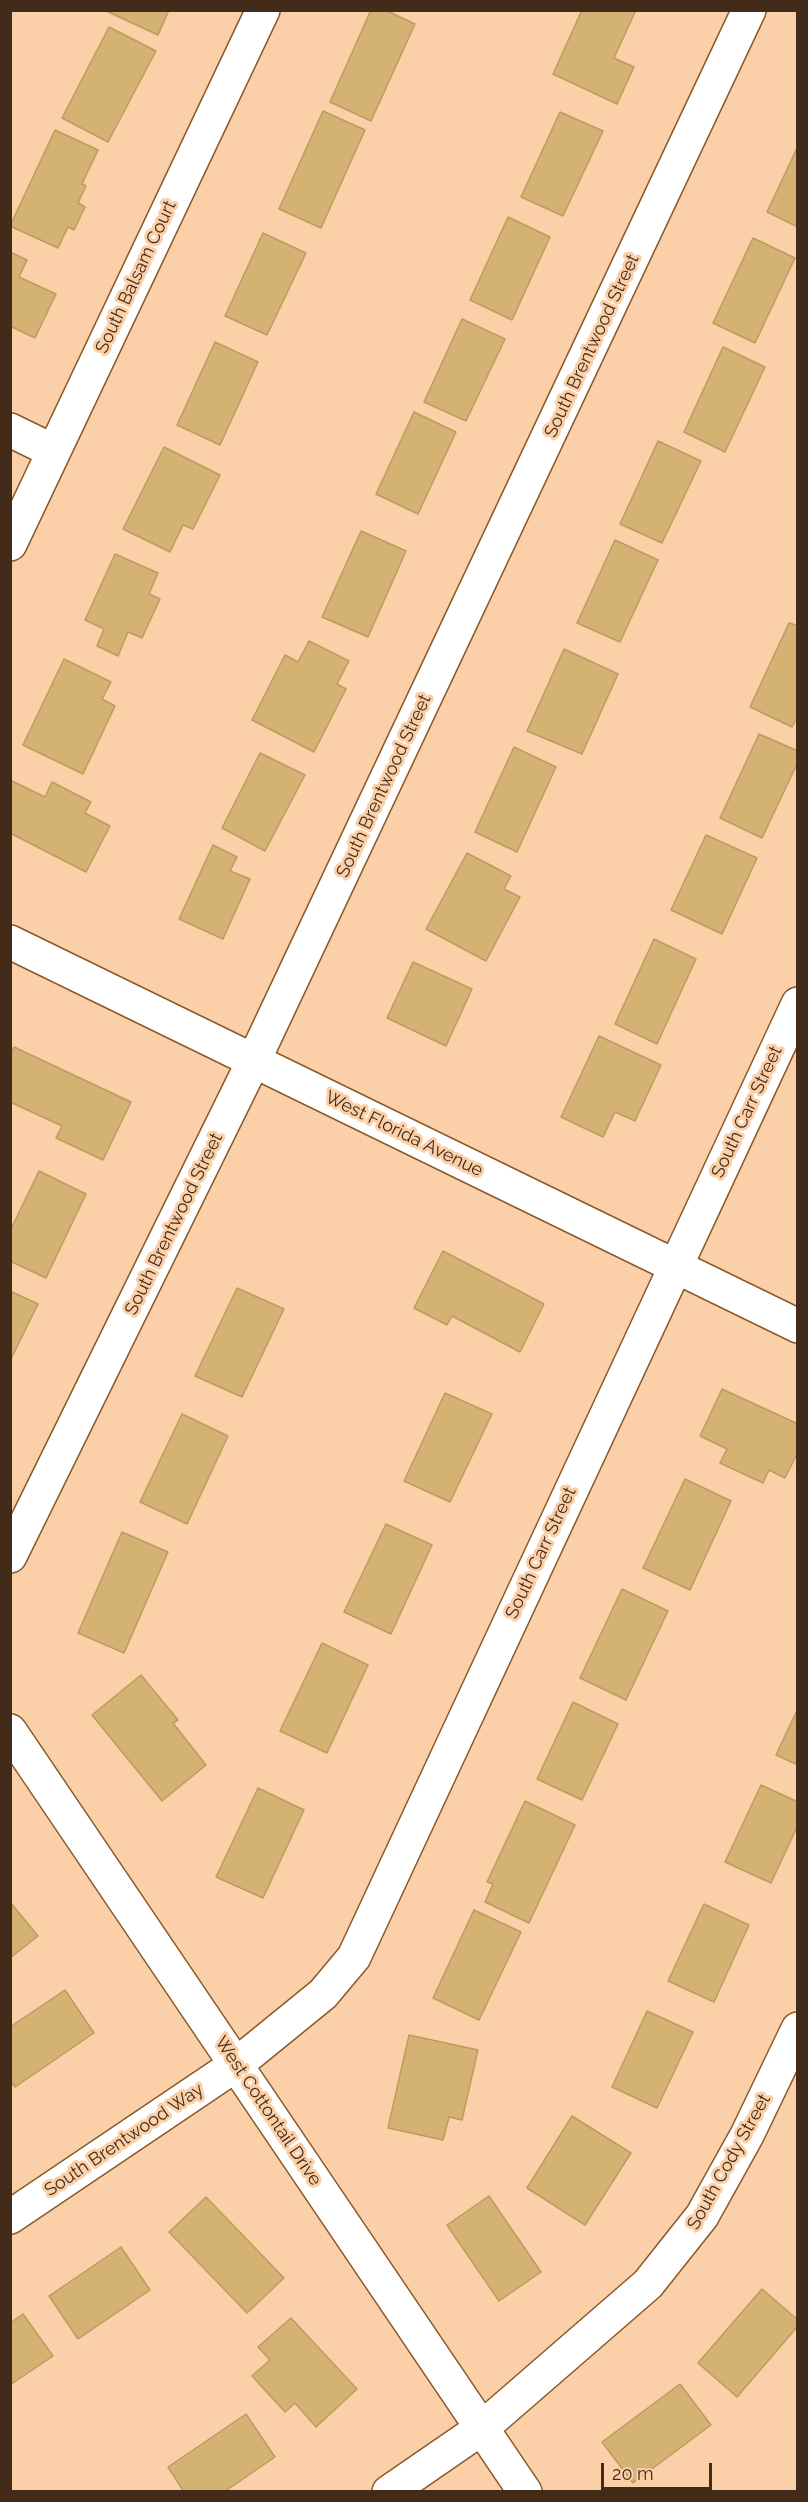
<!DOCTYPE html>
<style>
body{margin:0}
#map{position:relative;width:808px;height:2502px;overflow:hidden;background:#fbcfa8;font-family:Raleway,sans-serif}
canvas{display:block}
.frame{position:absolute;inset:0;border:12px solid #422c19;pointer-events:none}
.scale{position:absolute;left:601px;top:2463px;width:111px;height:27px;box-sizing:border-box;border:3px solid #422c19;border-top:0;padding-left:8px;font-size:18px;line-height:21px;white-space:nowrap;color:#422c19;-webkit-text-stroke:4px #fbcfa8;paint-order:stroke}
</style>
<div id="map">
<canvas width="808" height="2502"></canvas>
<div class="frame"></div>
<div class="scale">20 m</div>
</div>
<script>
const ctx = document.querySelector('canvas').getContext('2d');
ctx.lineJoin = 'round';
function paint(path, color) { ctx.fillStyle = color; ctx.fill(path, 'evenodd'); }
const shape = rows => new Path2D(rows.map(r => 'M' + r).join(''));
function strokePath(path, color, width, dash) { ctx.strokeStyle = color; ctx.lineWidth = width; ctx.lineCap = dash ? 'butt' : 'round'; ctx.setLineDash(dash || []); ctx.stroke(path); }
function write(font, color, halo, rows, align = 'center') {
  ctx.font = font + ' Raleway,sans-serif'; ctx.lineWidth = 6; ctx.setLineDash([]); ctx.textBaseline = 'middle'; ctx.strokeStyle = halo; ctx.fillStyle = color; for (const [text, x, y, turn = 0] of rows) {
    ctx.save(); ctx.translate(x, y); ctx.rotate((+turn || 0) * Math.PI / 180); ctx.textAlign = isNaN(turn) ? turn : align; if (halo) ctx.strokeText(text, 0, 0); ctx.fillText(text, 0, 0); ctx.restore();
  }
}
const building = shape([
 [104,10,169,10,158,35,104,10],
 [371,10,385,10,415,24,371,121,330,102,371,10],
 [582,10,636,10,614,58,634,67,617,104,553,74,582,10],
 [109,27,156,51,108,142,62,118,109,27],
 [323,111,365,130,321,228,279,209,323,111],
 [560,112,603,131,563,216,521,197,560,112],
 [55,130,98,150,82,184,86,186,78,203,85,207,74,230,68,227,58,248,10,226,55,130],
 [798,146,798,227,767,212,798,146],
 [508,217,550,237,512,320,470,300,508,217],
 [263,233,306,253,267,335,225,316,263,233],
 [753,238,795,258,755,343,713,323,753,238],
 [10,252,27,260,19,277,56,294,35,338,10,326,10,252],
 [462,319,505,339,466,421,424,402,462,319],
 [215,342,258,362,220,445,177,425,215,342],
 [723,347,765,367,725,452,684,432,723,347],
 [414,412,456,432,418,514,376,494,414,412],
 [658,441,701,461,662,543,620,524,658,441],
 [164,447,220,475,193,529,183,525,170,552,123,529,164,447],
 [361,531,406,551,368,637,322,617,361,531],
 [615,540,658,560,620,642,577,623,615,540],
 [115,554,158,573,149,594,160,599,142,638,128,632,118,656,97,646,104,629,85,620,115,554],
 [789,623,798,626,798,716,792,727,750,707,789,623],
 [309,641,349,661,337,684,346,689,314,752,252,720,285,655,298,662,309,641],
 [564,649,618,674,582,754,527,731,564,649],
 [64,659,111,682,102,699,115,706,83,774,23,745,64,659],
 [759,734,798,751,798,762,762,838,720,818,759,734],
 [514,747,556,767,517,852,475,832,514,747],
 [260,753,305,775,265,851,222,828,260,753],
 [10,780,45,797,52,782,91,802,85,813,110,826,86,872,10,833,10,780],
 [706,835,757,858,722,934,671,910,706,835],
 [213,845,237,857,230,871,250,879,223,939,179,919,213,845],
 [467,853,511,876,504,889,520,897,486,961,426,929,467,853],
 [654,939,696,959,657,1044,615,1024,654,939],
 [413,962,472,989,446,1046,387,1018,413,962],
 [599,1036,661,1065,635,1121,615,1112,603,1137,561,1117,599,1036],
 [14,1047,131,1102,103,1160,56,1138,62,1126,10,1102,10,1054,14,1047],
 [39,1171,86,1194,46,1278,10,1261,10,1231,39,1171],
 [443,1251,544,1304,520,1352,452,1316,447,1325,414,1308,443,1251],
 [237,1288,284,1309,242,1397,195,1376,237,1288],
 [10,1291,38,1304,10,1361,10,1291],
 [722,1389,798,1424,798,1452,785,1478,769,1470,763,1483,720,1463,727,1449,700,1436,722,1389],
 [445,1393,492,1414,450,1502,404,1481,445,1393],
 [182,1414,228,1436,187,1524,140,1502,182,1414],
 [685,1479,731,1501,690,1590,643,1568,685,1479],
 [386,1524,432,1545,391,1634,344,1612,386,1524],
 [122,1532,168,1552,124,1653,78,1633,122,1532],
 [622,1589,668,1611,626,1700,580,1678,622,1589],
 [322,1643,368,1665,327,1753,280,1731,322,1643],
 [141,1675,178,1720,173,1723,206,1765,162,1801,92,1715,141,1675],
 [573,1702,618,1724,582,1800,537,1779,573,1702],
 [798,1708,798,1765,776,1755,798,1708],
 [761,1785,798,1802,798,1825,771,1883,725,1862,761,1785],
 [258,1788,304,1810,263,1898,216,1877,258,1788],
 [525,1801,575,1825,529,1923,485,1902,493,1884,487,1882,525,1801],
 [10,1902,38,1936,10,1958,10,1902],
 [704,1904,749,1925,714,2002,668,1981,704,1904],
 [474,1910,521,1932,479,2020,433,1998,474,1910],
 [65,1990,94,2033,15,2087,10,2080,10,2027,65,1990],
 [647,2011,693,2032,657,2108,612,2087,647,2011],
 [409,2035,478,2050,462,2120,449,2117,443,2140,388,2128,409,2035],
 [572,2116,631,2153,585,2225,527,2188,572,2116],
 [489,2196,541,2272,499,2301,447,2225,489,2196],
 [206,2197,284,2278,247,2313,169,2232,206,2197],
 [121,2247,150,2290,78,2339,49,2296,121,2247],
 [762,2289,798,2320,798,2326,737,2397,698,2363,762,2289],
 [23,2314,53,2356,10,2385,10,2323,23,2314],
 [291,2318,357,2389,316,2427,295,2403,285,2412,252,2376,270,2360,258,2347,291,2318],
 [680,2384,711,2425,633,2483,602,2442,680,2384],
 [246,2414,275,2457,224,2492,184,2492,168,2467,246,2414]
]);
paint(building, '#d3b274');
strokePath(building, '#bc9b5e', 1.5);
const minor = shape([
 [10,430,53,451],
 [10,544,263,10],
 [10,942,798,1326],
 [10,1556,254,1060,749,10],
 [10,1731,525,2492],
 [10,2217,237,2064,323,1994,354,1957,798,1004],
 [389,2492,482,2428,648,2284,702,2216,747,2135,798,2029]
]);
strokePath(minor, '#89592a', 36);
strokePath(minor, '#fff', 33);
write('18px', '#422c19', '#fbcfa8', [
 ["South Balsam Court",136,277,-65],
 ["South Brentwood Street",592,346,-65],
 ["South Brentwood Street",384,786,-65],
 ["South Carr Street",747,1112,-65],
 ["West Florida Avenue",404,1134,26],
 ["South Brentwood Street",174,1224,-64],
 ["South Carr Street",541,1553,-65],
 ["West Cottontail Drive",268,2111,56],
 ["South Brentwood Way",124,2140,-34],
 ["South Cody Street",729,2162,-61]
]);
</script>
